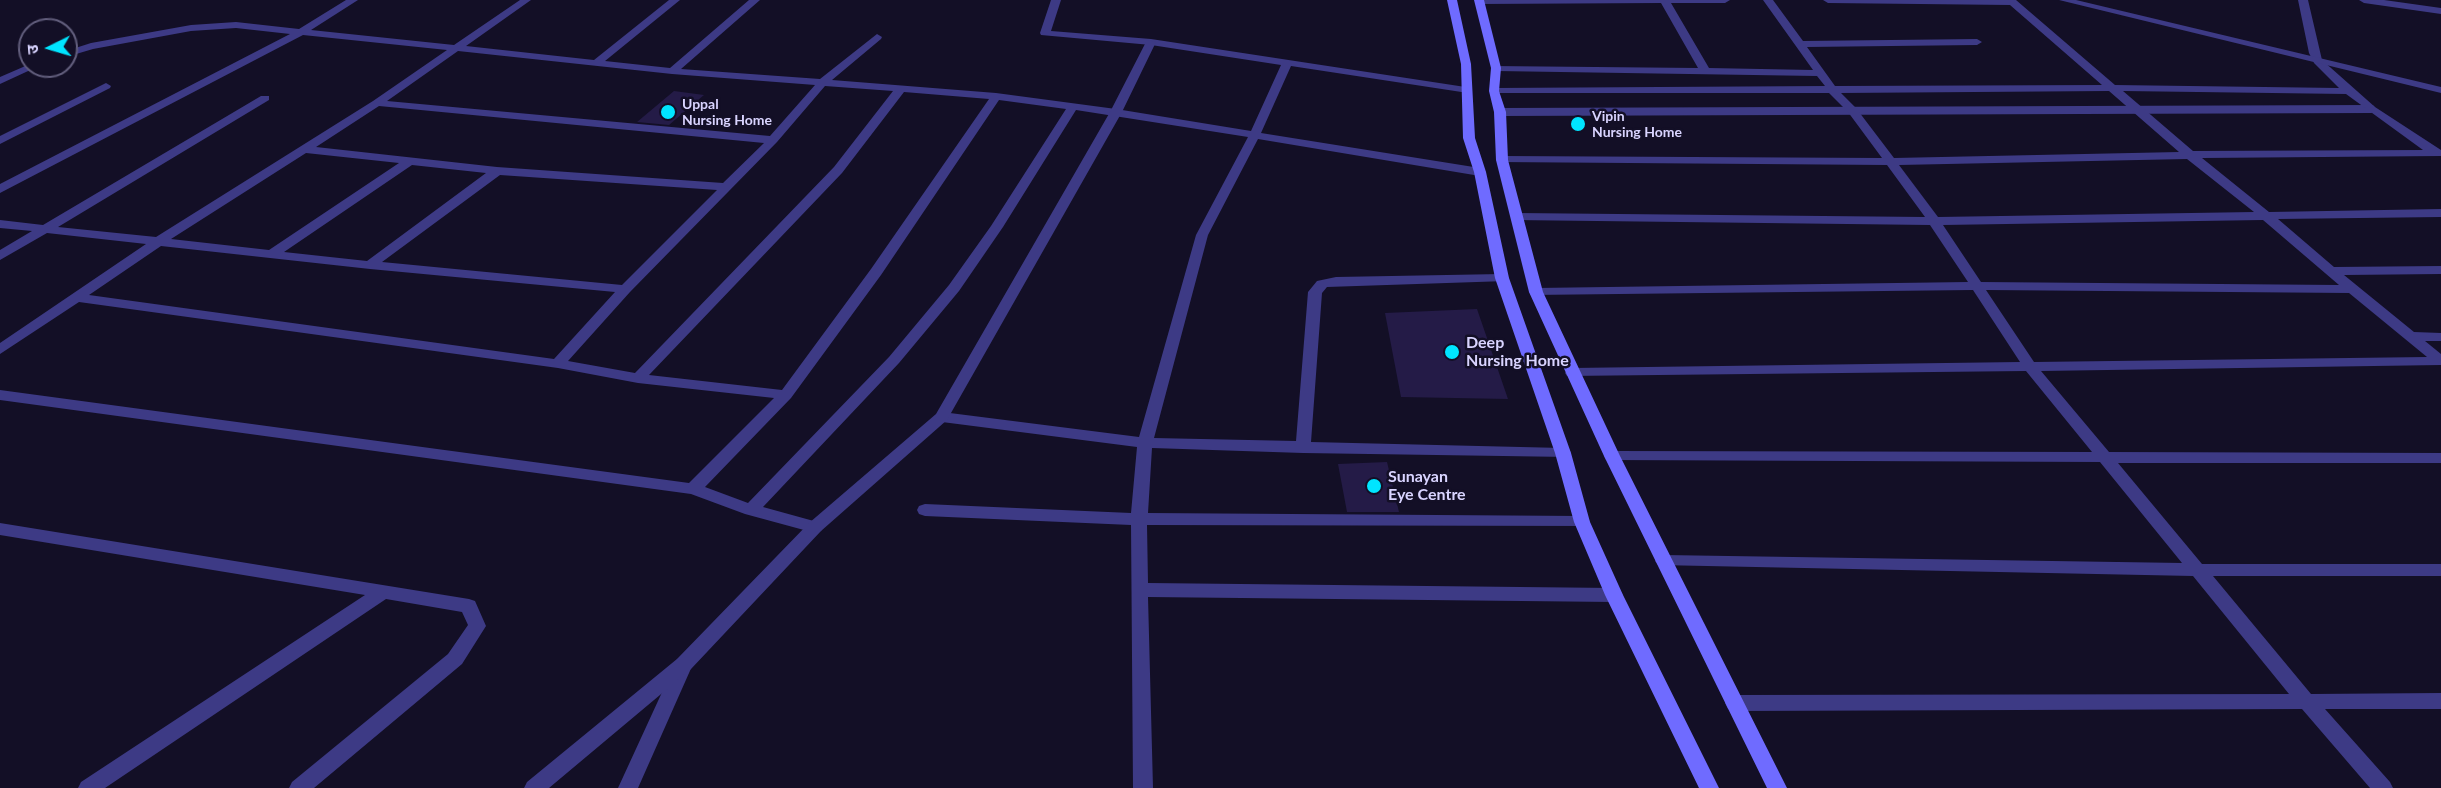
<!DOCTYPE html>
<meta charset="utf-8">
<style>
body{margin:0}
#map{position:relative;width:2441px;height:788px;overflow:hidden;background:#130f26;font-family:Lato,"Noto Sans Devanagari",sans-serif}
canvas{display:block}
.north{position:absolute;left:18px;top:18px;width:60px;height:60px;box-sizing:border-box;background:#130f26;border:2px solid #625e7d;border-radius:50%;rotate:265deg;font-size:16px;font-weight:700;line-height:24px;text-align:center;color:#d9d4ff}
.north::after{content:'';display:block;margin:auto;width:21px;height:27px;background:#00e5ff;clip-path:polygon(50% 0,100% 100%,50% 72%,0 100%)}
</style>
<div id="map">
<canvas width="2441" height="788"></canvas>
<div class="north">उ</div>
</div>
<script>
const ctx = document.querySelector('canvas').getContext('2d');
ctx.lineJoin = 'round';
function paint(path, color) { ctx.fillStyle = color; ctx.fill(path, 'evenodd'); }
const shape = rows => new Path2D(rows.map(r => 'M' + r).join(''));
function strokePath(path, color, width, dash) { ctx.strokeStyle = color; ctx.lineWidth = width; ctx.lineCap = dash ? 'butt' : 'round'; ctx.setLineDash(dash || []); ctx.stroke(path); }
function write(font, color, halo, rows, align = 'center') {
  ctx.font = font + ' Lato,sans-serif'; ctx.lineWidth = 5; ctx.setLineDash([]); ctx.textBaseline = 'middle'; ctx.strokeStyle = halo; ctx.fillStyle = color; for (const [text, x, y, turn = 0] of rows) {
    ctx.save(); ctx.translate(x, y); ctx.rotate((+turn || 0) * Math.PI / 180); ctx.textAlign = isNaN(turn) ? turn : align; if (halo) ctx.strokeText(text, 0, 0); ctx.fillText(text, 0, 0); ctx.restore();
  }
}
paint(shape([
 [674,91,704,95,669,125,637,122],
 [1477,309,1508,399,1401,397,1385,313],
 [1387,462,1399,512,1347,512,1338,464]
]), '#241b47');
strokePath(shape([
 [1500,112,2371,109]
]), '#3d3a85', 8);
paint(shape([
 [346,0,358,0,311,30,454,45,520,0,531,0,466,46,594,60,669,0,680,0,605,61,670,68,749,0,760,0,681,69,820,79,877,34,882,37,881,39,832,80,996,93,1116,109,1251,131,1281,65,1151,45,1041,35,1040,33,1051,0,1061,0,1051,31,1151,39,1472,88,1472,92,1468,93,1291,66,1261,133,1480,168,1486,172,1480,176,1258,139,1208,235,1154,438,1296,441,1308,292,1317,281,1336,277,1502,274,1507,275,1509,278,1507,281,1327,287,1322,293,1311,442,1563,448,1569,449,1571,453,1569,457,1303,453,1152,448,1148,513,1582,516,1588,518,1590,522,1588,526,1147,525,1148,583,1614,588,1620,590,1623,595,1620,600,1614,602,1148,597,1153,788,1133,788,1131,525,925,516,919,514,917,510,919,506,925,504,1131,513,1137,447,942,422,934,417,942,412,1139,437,1196,235,1248,137,1076,110,1003,227,959,291,899,363,763,507,821,523,823,527,821,531,815,533,745,514,691,494,0,400,0,390,689,483,774,398,638,383,558,368,79,302,0,354,0,343,146,244,47,233,0,260,0,250,32,231,0,228,0,220,43,225,261,96,269,96,269,100,58,227,156,237,373,101,447,50,303,35,0,193,0,184,290,34,236,28,191,31,93,49,66,57,66,51,91,43,191,25,236,22,299,29,346,0],
 [458,51,672,74,815,85,770,136,387,101,458,51],
 [825,86,893,91,834,167,635,373,568,361,630,292,777,142,825,86],
 [904,92,989,99,871,269,782,390,649,375,842,173,904,92],
 [999,100,1066,109,991,226,949,285,889,357,748,503,705,487,791,398,881,275,999,100],
 [379,106,764,143,723,183,497,167,316,147,379,106],
 [306,153,399,163,269,250,171,239,306,153],
 [412,165,486,173,367,261,284,252,412,165],
 [500,175,717,190,622,285,382,262,500,175],
 [161,246,370,269,615,292,554,359,89,295,161,246],
 [1475,0,1730,0,1725,3,1671,3,1709,68,1813,70,1763,0,1773,0,1803,41,1977,39,1982,42,1977,45,1807,47,1835,86,2102,85,2010,5,1828,3,1823,0,2016,0,2115,85,2339,88,2314,63,2309,53,2298,0,2308,0,2322,60,2375,107,2441,150,2441,156,2202,158,2269,212,2441,209,2441,217,2278,219,2334,267,2441,266,2441,274,2344,275,2414,332,2441,333,2441,341,2425,341,2441,354,2441,365,2041,371,2109,452,2441,453,2441,463,2118,463,2202,564,2441,564,2441,576,2213,576,2311,694,2441,693,2441,709,2325,709,2390,782,2393,788,2370,788,2302,709,1735,711,1728,709,1725,703,1728,697,1735,695,2289,694,2193,576,1658,565,1655,561,1658,557,1664,555,2182,563,2100,462,1606,460,1604,456,1606,452,1612,451,2092,452,2026,371,1567,376,1565,373,1567,370,1572,368,2020,362,1973,290,1531,295,1529,292,1531,289,1536,288,1968,282,1930,225,1513,220,1511,217,1513,214,1517,213,1925,217,1887,165,1498,162,1496,160,1502,156,1882,158,1848,112,1829,93,1490,93,1490,89,1494,88,1825,86,1817,76,1496,71,1491,68,1492,66,1698,68,1661,3,1479,4,1475,0],
 [2109,91,2179,152,1894,158,1856,108,1841,93,2109,91],
 [2123,91,2346,94,2423,150,2193,151,2123,91],
 [2187,159,2254,212,1938,217,1899,165,2187,159],
 [2263,220,2339,285,1981,282,1943,225,2263,220],
 [1986,290,2349,293,2427,357,2034,362,1986,290],
 [2359,0,2384,0,2441,8,2441,14,2364,3,2359,0],
 [30,64,30,66,39,66,0,84,0,77,30,64],
 [106,83,111,86,110,88,0,144,0,136,106,83],
 [0,523,469,599,475,601,486,626,462,664,314,788,289,788,292,782,448,654,468,625,462,612,386,599,105,788,78,788,81,782,365,595,0,535,0,523],
 [684,657,691,659,693,664,638,788,618,788,675,664,677,659,684,657]
]), '#3d3a85');
paint(shape([
 [2059,0,2076,0,2441,87,2441,93,2059,0],
 [1147,40,1156,42,1122,112,947,420,821,531,691,669,549,788,524,788,527,782,677,659,809,523,936,414,1110,112,1147,40]
]), '#3d3a85');
paint(shape([
 [1447,0,1457,0,1471,64,1475,138,1486,172,1509,278,1571,453,1590,522,1623,595,1719,788,1699,788,1605,595,1574,522,1555,453,1495,278,1474,172,1463,138,1461,64,1447,0],
 [1474,0,1484,0,1501,68,1499,91,1506,112,1508,160,1543,292,1620,456,1787,788,1767,788,1604,456,1529,292,1496,160,1494,112,1489,91,1491,68,1474,0]
]), '#6f6bff');
for (const [x, y, r, color] of [
 [668,112,8,"#00e5ff"],
 [1578,124,8,"#00e5ff"],
 [1452,352,8,"#00e5ff"],
 [1374,486,8,"#00e5ff"]
]) { const dot = new Path2D(); dot.arc(x, y, r, 0, 2 * Math.PI); ctx.fillStyle = color; ctx.fill(dot); strokePath(dot, '#130f26', 2); }
write('bold 14px', '#d9d4ff', '#130f26', [
 ["Uppal",682,104],
 ["Nursing Home",682,120],
 ["Vipin",1592,116],
 ["Nursing Home",1592,132]
], 'left');
write('bold 16px', '#d9d4ff', '#130f26', [
 ["Deep",1466,343],
 ["Nursing Home",1466,361],
 ["Sunayan",1388,477],
 ["Eye Centre",1388,495]
], 'left');
</script>
